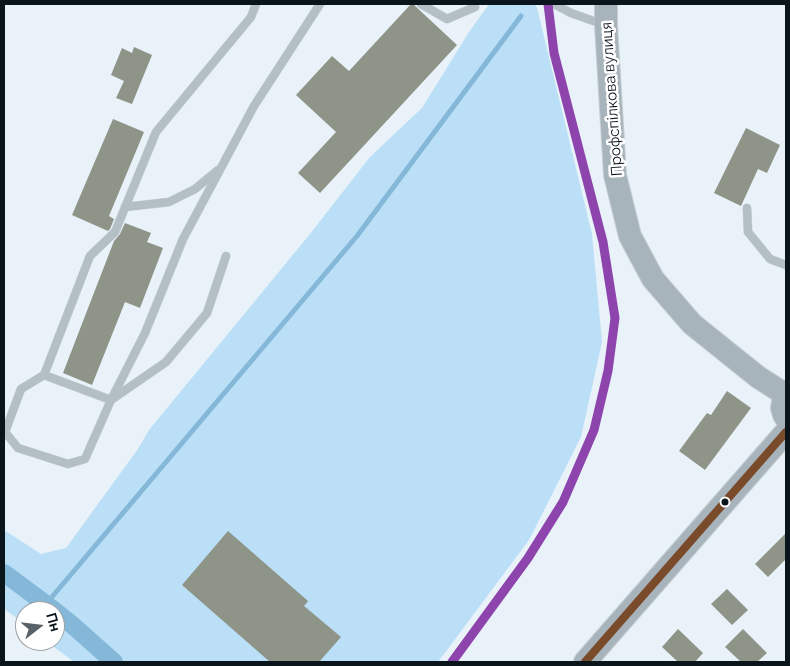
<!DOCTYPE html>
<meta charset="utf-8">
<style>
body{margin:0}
#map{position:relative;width:790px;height:666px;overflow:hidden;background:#e8f2f8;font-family:Raleway,sans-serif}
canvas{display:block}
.frame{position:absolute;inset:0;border:5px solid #0a141b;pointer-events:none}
.north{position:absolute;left:15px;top:601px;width:50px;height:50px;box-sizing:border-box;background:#fff;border:1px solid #9da1a4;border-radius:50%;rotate:74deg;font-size:14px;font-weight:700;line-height:20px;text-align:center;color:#0a141b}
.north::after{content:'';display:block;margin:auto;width:18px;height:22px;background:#586268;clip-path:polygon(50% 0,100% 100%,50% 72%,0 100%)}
</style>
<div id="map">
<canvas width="790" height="666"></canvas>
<div class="frame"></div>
<div class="north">Пн</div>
</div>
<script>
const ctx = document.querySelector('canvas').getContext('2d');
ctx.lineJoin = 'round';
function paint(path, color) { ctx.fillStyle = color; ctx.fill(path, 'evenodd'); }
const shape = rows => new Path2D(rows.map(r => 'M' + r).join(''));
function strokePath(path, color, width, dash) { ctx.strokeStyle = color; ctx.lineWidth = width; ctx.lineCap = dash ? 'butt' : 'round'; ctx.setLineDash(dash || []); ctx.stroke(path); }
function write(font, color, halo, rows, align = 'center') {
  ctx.font = font + ' Raleway,sans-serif'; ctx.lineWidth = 5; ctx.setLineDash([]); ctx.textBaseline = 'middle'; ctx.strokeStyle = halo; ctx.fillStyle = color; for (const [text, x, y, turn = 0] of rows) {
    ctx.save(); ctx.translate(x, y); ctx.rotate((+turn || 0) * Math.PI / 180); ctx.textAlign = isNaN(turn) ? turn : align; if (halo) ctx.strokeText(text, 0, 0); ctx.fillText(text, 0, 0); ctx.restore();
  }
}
paint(shape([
 [489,4,535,4,537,8,592,234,602,342,581,437,529,540,438,662,74,662,46,641,55,641,55,611,25,611,25,624,4,609,4,530,41,554,66,548,138,449,149,430,310,234,370,157,422,108,469,32]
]), '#badff7');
strokePath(shape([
 [46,604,357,236,521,16]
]), '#85b8d8', 5);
strokePath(shape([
 [4,573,55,611],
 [55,611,70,623,114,662]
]), '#85b8d8', 18);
paint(shape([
 [411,4,413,4,457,45,320,193,298,173,336,132,296,95,332,56,349,71],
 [134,47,152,55,132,104,116,98,124,81,111,75,122,48,132,53],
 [113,119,144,132,109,216,114,219,110,229,108,231,72,215],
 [746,128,780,145,767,173,758,169,741,206,714,193],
 [125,223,151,233,147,242,163,248,140,308,125,302,92,385,63,373,114,241,120,234],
 [727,391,751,408,705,470,679,451,707,413,711,415],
 [228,531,308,601,304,606,341,637,319,662,270,662,182,585],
 [786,533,786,559,768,577,755,564],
 [727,589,748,610,732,625,711,604],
 [678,629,703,653,695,662,678,662,662,647],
 [743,629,767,653,757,662,741,662,725,647]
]), '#8f9488');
const lane = shape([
 [256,4,251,17,156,132,115,232,90,256,44,375,111,400,145,333,183,239,254,106,320,4],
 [421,4,447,19,475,7],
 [554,4,571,13,602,24],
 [125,207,169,202,195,189,218,170],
 [747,208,748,232,770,259,786,265],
 [44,375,21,389,5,432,18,448,68,464,85,459,111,400,166,362,207,313,226,256]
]);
const secondary = shape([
 [606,4,606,25,615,175,630,236,653,279,692,324,758,377,786,395],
 [786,396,783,402,782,408,784,415,786,418],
 [585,662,786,432]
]);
strokePath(lane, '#c6ced3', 9);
strokePath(secondary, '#c6ced3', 24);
strokePath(lane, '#b4bec5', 8);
strokePath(secondary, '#a8b4bc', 22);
strokePath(shape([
 [585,662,786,432]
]), '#7a4b2a', 8);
strokePath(shape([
 [452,662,528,558,563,502,594,430,608,371,615,318,603,242,554,53,548,4]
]), '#8e44ad', 9);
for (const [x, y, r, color] of [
 [725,502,4.5,"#0a141b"]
]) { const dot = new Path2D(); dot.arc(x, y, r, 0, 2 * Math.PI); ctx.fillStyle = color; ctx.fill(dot); strokePath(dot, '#fff', 2); }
write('15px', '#0a141b', '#fff', [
 ["Профспілкова вулиця",612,99,-94]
]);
</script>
